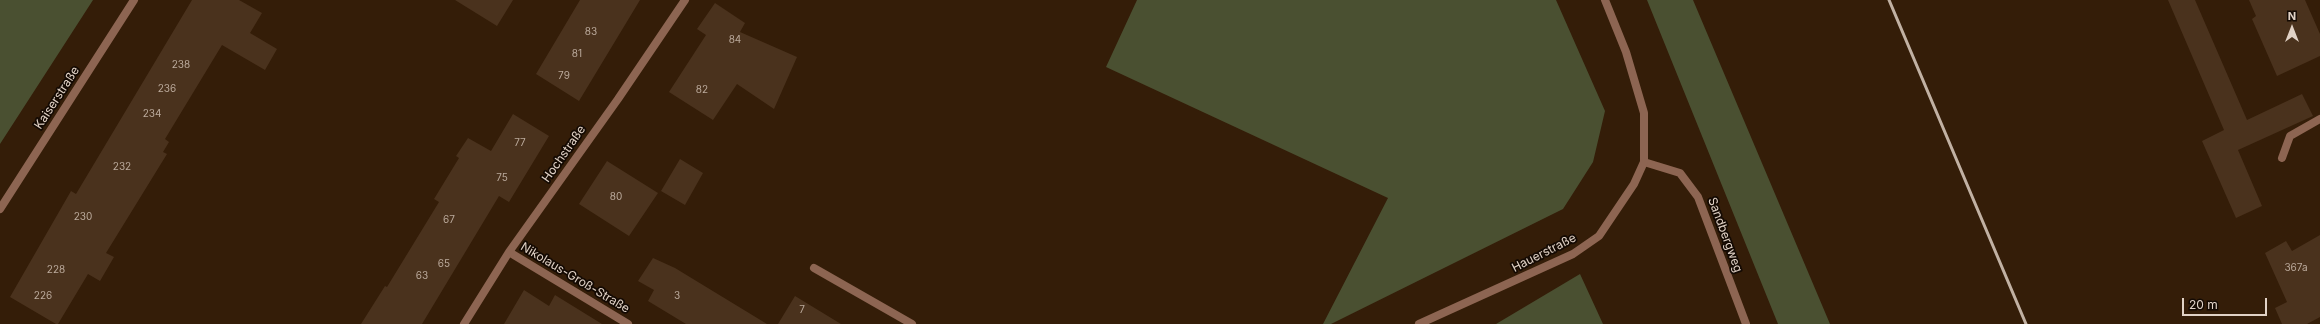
<!DOCTYPE html>
<meta charset="utf-8">
<style>
body{margin:0}
#map{position:relative;width:2320px;height:324px;overflow:hidden;background:#341d08;font-family:Inter,sans-serif}
canvas{display:block}
.north{position:absolute;left:2272px;top:8px;width:40px;height:40px;-webkit-text-stroke:3px #140a03;paint-order:stroke;rotate:0deg;font-size:11px;font-weight:700;line-height:16px;text-align:center;color:#e1d2c6}
.north::after{content:'';display:block;margin:auto;width:14px;height:18px;background:#e1d2c6;clip-path:polygon(50% 0,100% 100%,50% 72%,0 100%)}
.scale{position:absolute;left:2182px;top:298px;width:85px;height:18px;box-sizing:border-box;border:2px solid #e1d2c6;border-top:0;padding-left:5px;font-size:12px;line-height:14px;white-space:nowrap;color:#e1d2c6;-webkit-text-stroke:3px #140a03;paint-order:stroke}
</style>
<div id="map">
<canvas width="2320" height="324"></canvas>
<div class="north">N</div>
<div class="scale">20 m</div>
</div>
<script>
const ctx = document.querySelector('canvas').getContext('2d');
ctx.lineJoin = 'round';
function paint(path, color) { ctx.fillStyle = color; ctx.fill(path, 'evenodd'); }
const shape = rows => new Path2D(rows.map(r => 'M' + r).join(''));
function strokePath(path, color, width, dash) { ctx.strokeStyle = color; ctx.lineWidth = width; ctx.lineCap = dash ? 'butt' : 'round'; ctx.setLineDash(dash || []); ctx.stroke(path); }
function write(font, color, halo, rows, align = 'center') {
  ctx.font = font + ' Inter,sans-serif'; ctx.lineWidth = 3.5; ctx.setLineDash([]); ctx.textBaseline = 'middle'; ctx.strokeStyle = halo; ctx.fillStyle = color; for (const [text, x, y, turn = 0] of rows) {
    ctx.save(); ctx.translate(x, y); ctx.rotate((+turn || 0) * Math.PI / 180); ctx.textAlign = isNaN(turn) ? turn : align; if (halo) ctx.strokeText(text, 0, 0); ctx.fillText(text, 0, 0); ctx.restore();
  }
}
paint(shape([
 [0,0,93,0,0,144],
 [1137,0,1556,0,1605,111,1593,162,1563,209,1331,324,1323,324,1388,198,1106,67],
 [1647,0,1693,0,1830,324,1778,324],
 [1580,274,1603,324,1496,324]
]), '#4a5031');
paint(shape([
 [192,0,239,0,262,13,250,33,277,49,265,70,222,45,165,139,169,142,163,152,167,154,106,253,114,257,100,281,88,274,58,324,56,324,10,297,71,191,76,194],
 [455,0,513,0,497,26],
 [580,0,640,0,579,101,536,74],
 [2168,0,2195,0,2247,120,2302,94,2313,116,2238,150,2262,206,2236,218,2202,141,2224,130],
 [2249,0,2305,0,2320,34,2320,56,2277,76,2252,19,2256,16],
 [715,3,745,23,740,32,797,57,774,109,737,84,713,120,669,92,706,35,697,29],
 [513,114,549,136,509,202,499,196,422,324,361,324,385,286,387,287,439,202,434,199,459,158,456,156,468,138,491,151],
 [680,159,703,173,685,205,661,191],
 [607,161,658,193,629,236,579,204],
 [2320,235,2320,317,2307,324,2282,324,2275,308,2287,302,2265,253,2286,241,2292,251],
 [653,258,675,268,767,324,686,324,648,301,654,290,638,281],
 [524,290,549,306,555,295,602,324,504,324],
 [795,296,841,324,778,324]
]), '#4a321d');
strokePath(shape([
 [2282,158,2290,136,2320,119],
 [1644,162,1680,173,1698,197,1746,324],
 [814,268,912,324]
]), '#8d6552', 8);
strokePath(shape([
 [0,209,134,0],
 [509,252,628,324],
 [464,324,509,252,618,99,685,0],
 [1419,324,1573,254,1599,236,1634,184,1644,162,1644,113,1626,52,1605,0]
]), '#8d6552', 8);
strokePath(shape([
 [1889,0,2026,324]
]), '#c1b1a3', 3);
write('10px', '#bbaa9c', null, [
 ["83",591,32],
 ["84",735,40],
 ["81",577,54],
 ["238",181,65],
 ["79",564,76],
 ["236",167,89],
 ["82",702,90],
 ["234",152,114],
 ["77",520,143],
 ["232",122,167],
 ["75",502,178],
 ["80",616,197],
 ["230",83,217],
 ["67",449,220],
 ["65",444,264],
 ["367a",2296,268],
 ["228",56,270],
 ["63",422,276],
 ["226",43,296],
 ["3",677,296],
 ["7",802,310]
]);
write('12px', '#e1d2c6', '#140a03', [
 ["Kaiserstraße",57,98,-57],
 ["Hochstraße",564,154,-55],
 ["Sandbergweg",1725,235,70],
 ["Hauerstraße",1544,253,-27],
 ["Nikolaus-Groß-Straße",575,278,31]
]);
</script>
